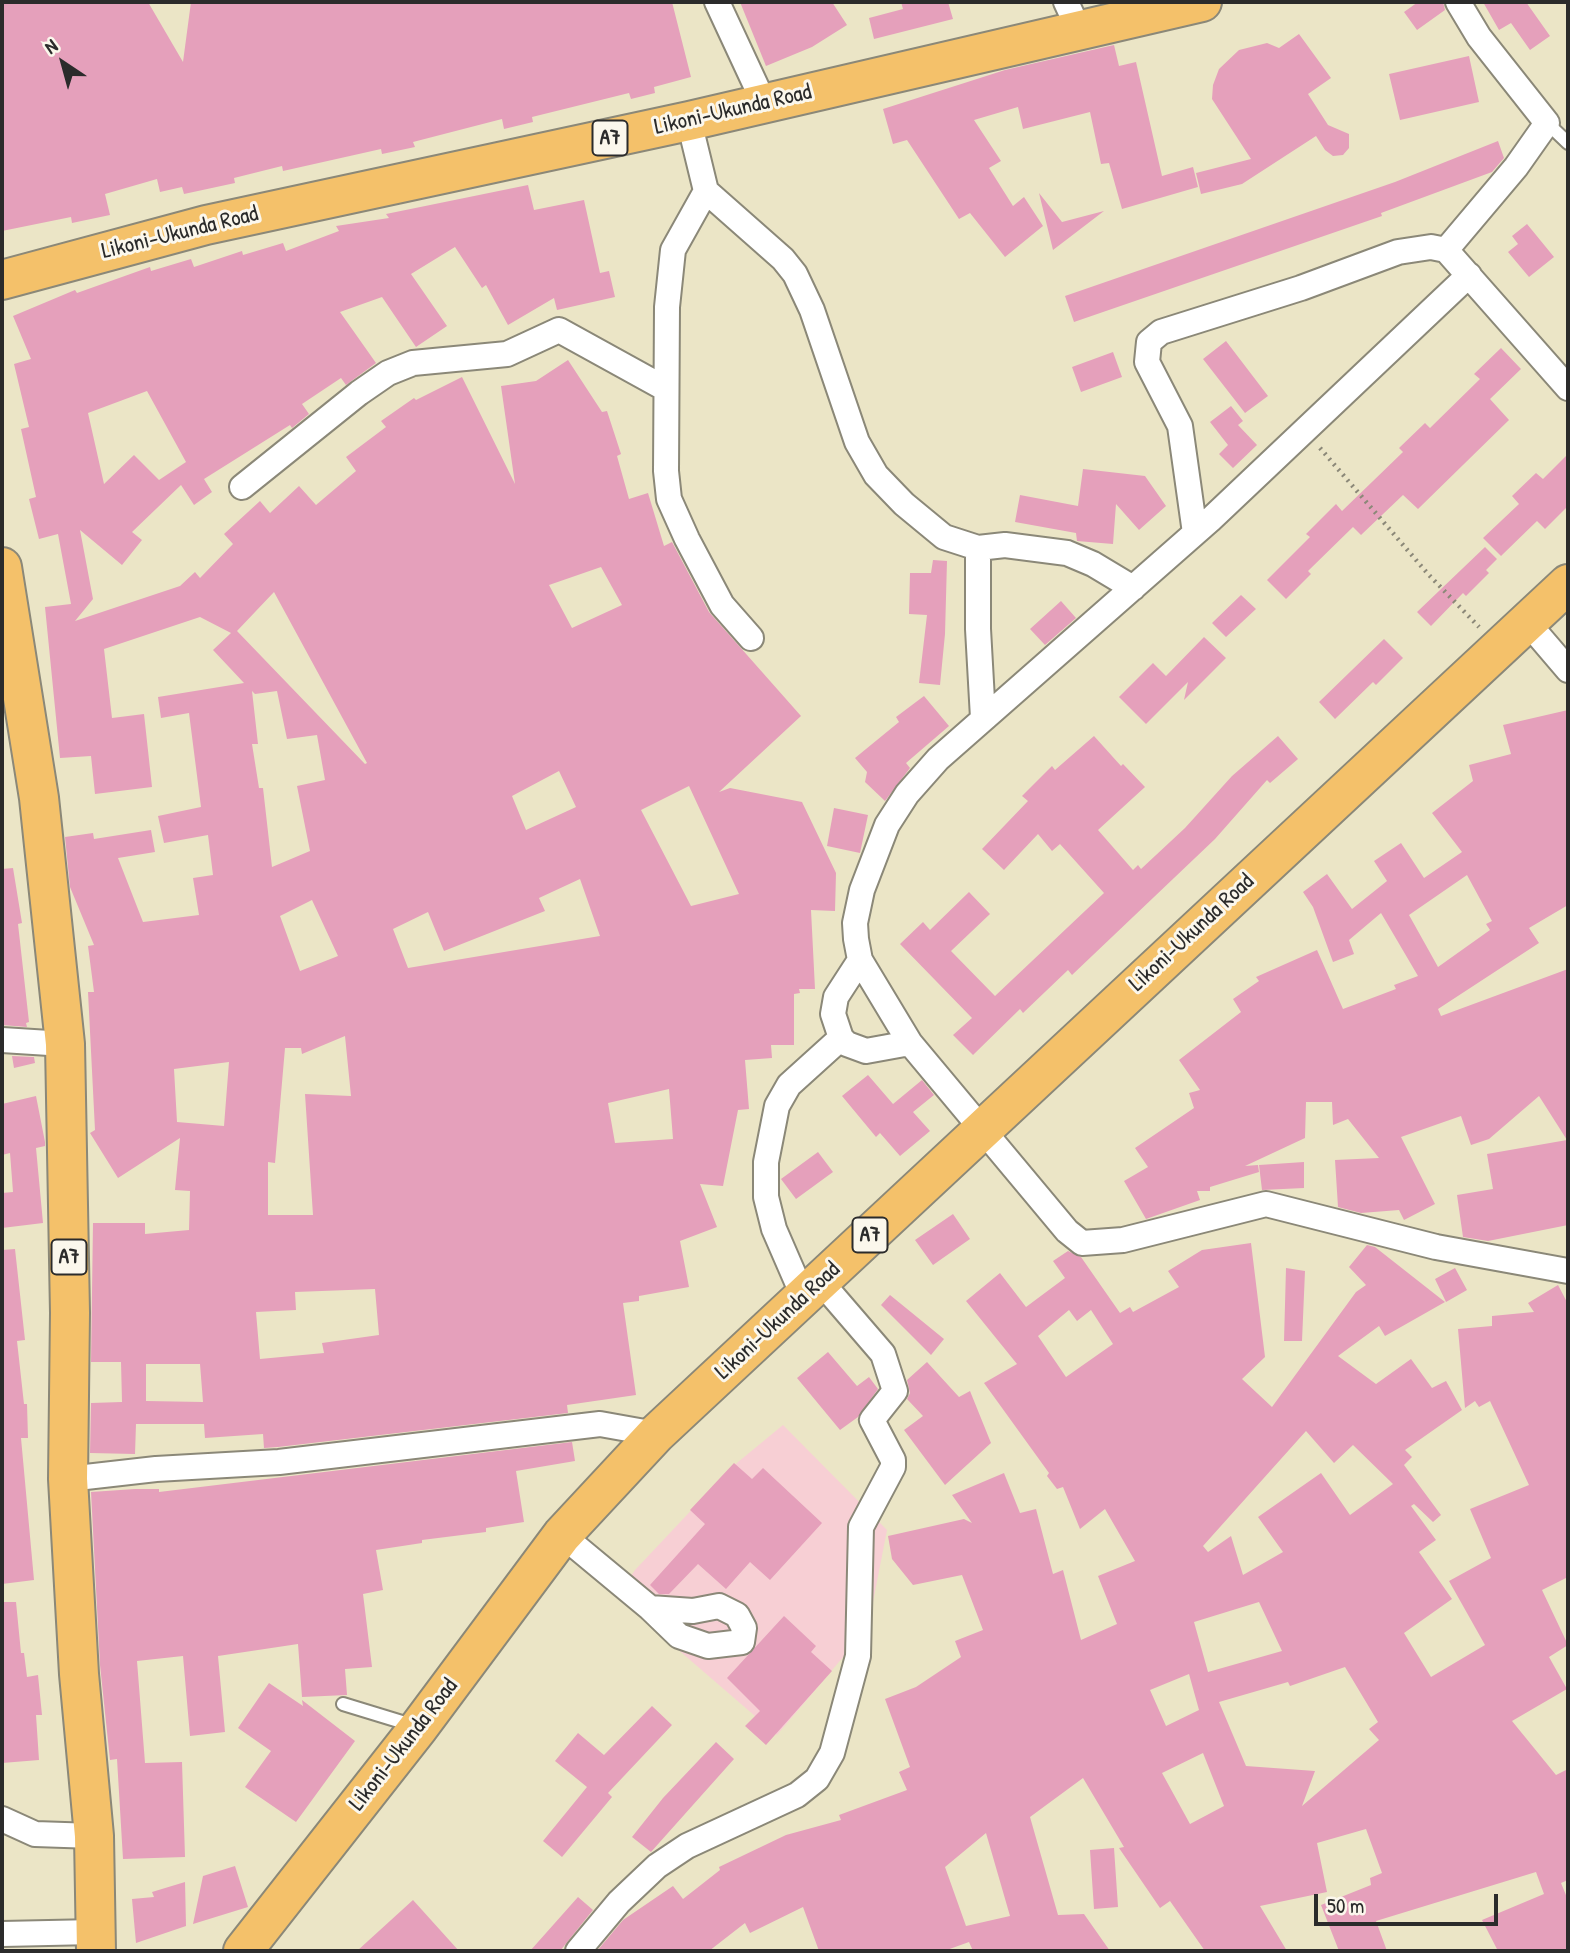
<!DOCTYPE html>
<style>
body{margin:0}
#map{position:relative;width:1570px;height:1953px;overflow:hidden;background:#ebe5c6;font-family:"Patrick Hand",sans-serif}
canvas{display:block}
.frame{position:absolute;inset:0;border:4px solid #2b2b2b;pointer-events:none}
.north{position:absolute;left:28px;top:28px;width:70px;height:70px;-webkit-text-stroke:5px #fbf7ec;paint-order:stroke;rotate:324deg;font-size:19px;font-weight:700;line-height:28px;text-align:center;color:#2b2b2b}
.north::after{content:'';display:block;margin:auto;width:24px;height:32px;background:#2b2b2b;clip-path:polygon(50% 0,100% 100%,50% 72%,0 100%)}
.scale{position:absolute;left:1314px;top:1894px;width:184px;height:32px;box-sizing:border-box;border:4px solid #2b2b2b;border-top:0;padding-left:9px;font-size:21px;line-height:24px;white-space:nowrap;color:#2b2b2b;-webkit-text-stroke:5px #fbf7ec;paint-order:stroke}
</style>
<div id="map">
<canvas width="1570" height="1953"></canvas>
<div class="frame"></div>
<div class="north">N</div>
<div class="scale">50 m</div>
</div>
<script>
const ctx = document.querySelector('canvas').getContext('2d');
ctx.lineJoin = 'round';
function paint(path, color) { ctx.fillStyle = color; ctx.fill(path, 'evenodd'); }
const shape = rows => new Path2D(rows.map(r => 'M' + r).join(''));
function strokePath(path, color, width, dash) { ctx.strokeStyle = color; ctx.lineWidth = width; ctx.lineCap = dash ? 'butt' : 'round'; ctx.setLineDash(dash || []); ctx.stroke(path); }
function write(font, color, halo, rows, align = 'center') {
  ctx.font = font + ' "Patrick Hand",sans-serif'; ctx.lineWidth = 6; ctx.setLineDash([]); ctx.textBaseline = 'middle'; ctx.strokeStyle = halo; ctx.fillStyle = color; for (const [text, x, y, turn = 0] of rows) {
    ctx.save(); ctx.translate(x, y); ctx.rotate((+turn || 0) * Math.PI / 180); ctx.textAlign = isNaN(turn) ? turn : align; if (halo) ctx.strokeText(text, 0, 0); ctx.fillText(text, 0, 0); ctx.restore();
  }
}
paint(shape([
 [783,1425,887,1530,872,1607,844,1656,777,1735,617,1597,635,1570,732,1467]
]), '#f7cfd4');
paint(shape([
 [2,2,148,2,183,62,191,2,672,2,691,77,654,87,655,93,631,99,629,93,532,117,533,122,504,129,502,119,413,142,415,147,382,154,381,149,283,171,282,166,234,178,235,183,184,194,182,187,160,192,157,179,105,194,110,215,72,223,71,217,2,231],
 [740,2,832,2,847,25,812,47,766,66],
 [901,2,948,2,953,19,874,39,869,18,903,9],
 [1418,2,1443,2,1445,10,1417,30,1404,12],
 [1483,2,1526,2,1550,36,1530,50,1511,23,1499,30],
 [1299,34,1331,78,1308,94,1328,125,1349,134,1349,148,1343,155,1333,156,1325,150,1316,136,1242,184,1201,194,1196,173,1251,159,1212,99,1213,85,1219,69,1239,50,1267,43,1279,48],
 [1114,45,1119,66,1136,62,1162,176,1193,167,1198,187,1122,209,1109,163,1101,164,1090,112,1023,129,1018,107,974,120,1001,161,989,168,1013,206,1024,197,1043,226,1005,257,970,213,959,219,907,140,893,144,883,109,1005,70],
 [1469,56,1479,102,1400,120,1389,74],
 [1498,141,1504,158,1492,172,1381,213,1382,216,1074,322,1065,296,1395,182],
 [528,185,534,210,584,200,600,273,609,271,615,297,557,310,554,298,508,325,486,285,482,288,455,247,411,274,447,326,416,347,382,297,340,312,376,363,346,385,341,378,302,404,309,414,292,428,290,425,204,479,212,492,194,505,181,485,132,532,142,540,122,565,80,530,93,599,75,621,180,586,195,572,200,578,233,544,224,534,260,501,270,513,299,486,316,505,356,471,346,457,386,427,381,421,414,398,416,400,462,377,515,484,501,386,536,381,568,360,602,412,607,411,621,454,617,456,629,499,648,493,664,546,672,542,709,612,801,716,719,792,730,788,802,802,836,873,835,911,811,910,815,989,799,989,800,993,794,994,794,1045,771,1045,772,1058,745,1060,749,1109,738,1110,723,1186,700,1184,717,1227,680,1241,689,1287,639,1296,639,1301,623,1303,636,1395,567,1405,568,1413,278,1447,264,1448,263,1434,205,1438,204,1424,136,1424,135,1454,90,1453,91,1403,122,1402,121,1362,91,1362,93,1223,145,1223,145,1234,189,1230,190,1191,175,1190,180,1138,118,1178,90,1133,95,1130,88,992,94,992,88,946,94,945,70,887,65,837,93,833,94,839,151,830,155,852,118,858,143,922,199,915,193,878,213,875,208,835,164,843,158,816,201,807,189,713,161,718,158,697,244,683,213,650,231,633,200,617,104,649,112,718,144,714,152,787,95,794,91,756,60,758,45,607,71,604,58,534,39,539,29,499,36,497,21,429,29,427,14,364,31,359,13,316,75,290,77,293,150,267,151,271,191,259,194,267,242,251,243,255,283,243,286,251,339,231,336,226,389,218,386,214],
 [147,391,186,462,159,480,134,455,104,484,88,413],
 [601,567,622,605,572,628,549,585],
 [274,592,367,763,365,764,237,631],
 [252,691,255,694,277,691,287,739,317,735,325,780,297,786,310,851,272,867,263,788,259,788,252,744,258,744],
 [559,771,576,807,526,830,512,796],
 [689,786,739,894,691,906,641,810],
 [580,879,600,936,408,968,393,929,428,912,444,951,545,911,539,898],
 [312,900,338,956,300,971,280,916],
 [345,1036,351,1096,305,1094,313,1215,268,1215,268,1162,275,1163,285,1048,301,1048,302,1054],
 [229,1062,224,1126,177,1122,174,1069],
 [669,1089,673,1139,615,1143,608,1103],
 [375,1289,379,1335,322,1343,324,1353,260,1359,256,1312,296,1310,295,1292],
 [146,1364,200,1364,203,1402,146,1401],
 [1039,193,1062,222,1104,211,1053,250],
 [1527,224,1554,257,1529,277,1508,252,1518,244,1512,236],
 [1226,341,1268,396,1245,413,1203,359],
 [1501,348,1521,369,1490,399,1509,420,1418,509,1403,495,1361,535,1353,527,1308,571,1311,574,1286,599,1267,580,1310,537,1306,534,1336,504,1342,511,1403,452,1399,448,1425,423,1430,428,1480,379,1474,374],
 [1113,352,1122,377,1081,392,1072,367],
 [1231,406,1243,421,1238,425,1257,445,1233,468,1219,454,1228,445,1210,422],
 [1568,454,1568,506,1545,529,1537,521,1501,556,1483,538,1519,504,1512,496,1536,473,1543,479],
 [1083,469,1145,476,1166,506,1139,530,1116,504,1113,544,1077,541,1076,533,1015,522,1020,495,1078,506],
 [1485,547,1497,559,1486,570,1489,573,1466,596,1463,593,1431,626,1417,612],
 [933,560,947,561,945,634,940,685,919,683,927,615,909,614,910,573,931,573],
 [1241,595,1256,609,1226,637,1212,623],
 [1061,601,1076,618,1045,645,1030,629],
 [1204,637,1226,658,1184,700,1188,682,1146,724,1119,697,1153,663,1166,676],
 [1384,639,1403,658,1376,685,1373,682,1335,719,1319,702],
 [924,696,949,726,906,763,910,768,885,801,865,782,867,772,855,758,899,722,896,717],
 [1568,710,1568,905,1529,928,1539,943,1438,1009,1441,1016,1568,969,1568,1225,1488,1241,1463,1237,1457,1195,1493,1189,1487,1154,1567,1140,1539,1096,1489,1139,1471,1145,1461,1116,1401,1137,1435,1204,1404,1220,1399,1210,1361,1213,1338,1207,1335,1160,1379,1158,1348,1119,1333,1125,1332,1102,1306,1102,1305,1138,1245,1166,1258,1165,1259,1172,1210,1187,1210,1191,1197,1191,1200,1200,1146,1219,1124,1181,1148,1167,1135,1148,1194,1108,1189,1093,1200,1090,1179,1060,1241,1012,1233,999,1259,981,1256,977,1317,950,1343,1009,1396,989,1394,985,1418,976,1381,913,1349,940,1354,954,1333,962,1313,907,1303,892,1327,874,1352,909,1387,881,1374,861,1401,843,1424,878,1462,852,1432,813,1473,781,1469,765,1511,754,1503,725],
 [1467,875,1492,921,1486,924,1490,930,1438,967,1409,915],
 [1094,736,1121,766,1123,764,1145,787,1098,830,1133,870,1138,865,1141,869,1185,828,1232,776,1278,736,1298,759,1270,783,1267,780,1215,839,1072,975,1068,970,1023,1013,1020,1009,973,1055,953,1035,972,1018,900,944,923,922,930,930,969,892,990,914,951,951,995,996,1104,893,1060,844,1052,851,1038,834,1004,870,982,849,1028,801,1022,796,1052,766,1055,770],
 [834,808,868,815,860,853,827,846],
 [13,868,22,923,18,924,29,1022,26,1023,27,1027,2,1025,2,869],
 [12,1056,34,1057,35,1063,14,1068],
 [868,1075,893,1104,922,1080,934,1095,913,1112,930,1131,900,1156,880,1133,876,1137,842,1096],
 [36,1096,45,1142,45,1146,36,1148,43,1223,2,1228,2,1193,13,1192,10,1153,2,1155,2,1104],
 [818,1152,833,1172,796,1199,781,1179],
 [1304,1162,1304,1188,1262,1190,1259,1165],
 [953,1214,970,1239,933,1265,915,1240],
 [1251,1243,1265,1357,1242,1379,1272,1407,1356,1292,1366,1285,1349,1267,1367,1245,1375,1247,1445,1302,1385,1336,1379,1326,1338,1356,1376,1384,1411,1359,1432,1388,1446,1381,1462,1410,1405,1450,1412,1457,1404,1465,1441,1515,1433,1522,1414,1504,1411,1506,1436,1540,1419,1552,1452,1599,1404,1633,1431,1677,1485,1645,1449,1581,1491,1558,1470,1509,1529,1485,1490,1401,1479,1407,1475,1401,1465,1408,1458,1329,1492,1326,1492,1316,1534,1312,1528,1303,1558,1285,1568,1304,1568,1577,1542,1590,1568,1645,1549,1657,1567,1689,1512,1721,1556,1775,1568,1769,1568,1880,1561,1883,1568,1900,1568,1951,1498,1951,1482,1920,1544,1894,1536,1872,1376,1921,1387,1951,1339,1951,1321,1905,1371,1885,1370,1878,1382,1873,1366,1829,1317,1843,1327,1892,1260,1906,1287,1951,1205,1951,1170,1901,1160,1908,1119,1848,1124,1847,1083,1778,1030,1817,1058,1915,1084,1914,1110,1951,973,1951,969,1942,944,1951,819,1951,803,1907,750,1933,745,1923,709,1951,597,1951,623,1920,673,1886,683,1899,720,1870,719,1867,786,1835,841,1820,839,1815,907,1790,899,1772,910,1767,885,1699,916,1687,961,1657,955,1641,983,1630,962,1575,913,1585,892,1559,888,1536,964,1519,972,1523,952,1495,1004,1473,1020,1513,1036,1509,1053,1574,1063,1570,1081,1640,1117,1624,1098,1576,1135,1561,1105,1509,1080,1529,1063,1487,1057,1489,1047,1476,1049,1473,984,1383,1017,1364,966,1301,1000,1273,1026,1307,1065,1278,1053,1261,1068,1251,1081,1257,1120,1313,1130,1307,1133,1312,1179,1287,1168,1271,1202,1250],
 [1069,1310,1077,1321,1091,1310,1113,1344,1066,1377,1038,1336],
 [1306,1431,1334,1463,1353,1445,1393,1484,1350,1515,1321,1473,1258,1517,1283,1552,1243,1575,1231,1536,1208,1552,1203,1546],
 [1259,1602,1282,1651,1208,1672,1194,1622],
 [1345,1667,1378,1722,1369,1729,1379,1740,1302,1806,1315,1771,1246,1766,1219,1702,1288,1682,1290,1686],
 [1189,1674,1199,1710,1166,1726,1150,1690],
 [1203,1753,1224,1806,1190,1824,1162,1773],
 [986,1833,1010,1916,966,1926,945,1867],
 [15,1249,25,1340,17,1341,24,1404,27,1404,28,1438,21,1438,34,1580,2,1584,2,1250],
 [1286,1268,1305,1271,1302,1341,1284,1341],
 [1455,1268,1467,1290,1446,1302,1435,1279],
 [890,1295,944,1339,931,1355,881,1305],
 [828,1352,857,1386,869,1377,878,1389,858,1417,840,1430,797,1378],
 [927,1362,959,1397,970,1391,991,1443,945,1485,904,1430,923,1416,907,1399,910,1393,907,1380],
 [572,1442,575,1461,516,1471,524,1522,486,1528,486,1532,422,1540,422,1543,376,1550,383,1590,363,1594,372,1667,345,1669,347,1695,302,1697,298,1644,218,1656,225,1732,190,1736,183,1656,137,1661,145,1763,182,1762,185,1857,123,1859,117,1759,110,1760,100,1665,91,1492,135,1489,159,1489,159,1492],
 [734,1463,752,1479,763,1468,822,1523,770,1580,750,1562,726,1589,698,1564,669,1594,659,1594,650,1585,705,1524,690,1510],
 [2,1602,16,1602,21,1653,24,1653,27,1677,38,1675,42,1715,36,1715,39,1760,2,1763],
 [784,1616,816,1646,811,1652,832,1671,766,1745,745,1726,760,1711,727,1678],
 [269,1683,303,1706,302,1700,355,1741,296,1822,245,1787,271,1751,238,1728],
 [652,1706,672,1725,608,1793,612,1797,562,1857,543,1841,587,1787,555,1761,578,1733,604,1755],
 [716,1742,734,1759,651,1852,632,1837,663,1798],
 [1114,1848,1118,1907,1094,1909,1090,1850],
 [235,1866,248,1907,193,1924,203,1876],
 [185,1882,186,1926,136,1943,132,1899,154,1897,152,1892],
 [578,1897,593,1910,560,1951,530,1951],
 [413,1900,459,1951,357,1951]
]), '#e5a0bb');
const lane = shape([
 [1547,123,1568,143],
 [343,1704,415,1726]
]);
const street = shape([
 [717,2,764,103],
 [1066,2,1079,30],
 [689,121,706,191,673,250,667,307,666,471,669,499,687,539,722,605,751,638],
 [706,191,783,259,795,274,812,310,857,442,876,475,904,504,944,537,978,548],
 [1446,250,1516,167,1547,123,1479,37,1458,2],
 [1469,275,1210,520,938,759,907,794,887,825,862,890,855,923,856,939,860,960,910,1043,1067,1231,1082,1243,1123,1240,1266,1204,1436,1247,1568,1271],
 [242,487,359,393,388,373,413,363,507,354,559,330,666,389],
 [1195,533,1180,426,1147,362,1149,342,1161,332,1301,288,1398,252,1431,247,1446,250,1568,388],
 [1527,622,1568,670],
 [983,718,978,629,978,548,1005,545,1067,553,1093,564,1133,588],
 [860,960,836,997,833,1014,841,1038,847,1044,866,1051,910,1043],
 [2,1040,65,1044],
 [804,1298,774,1229,766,1197,766,1162,777,1106,789,1085,841,1038],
 [68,1479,156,1469,279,1462,600,1424,656,1434],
 [562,1535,650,1608,679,1636,708,1646,742,1642,744,1628,737,1615,719,1606,693,1611,650,1608],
 [2,1819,35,1834,94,1836],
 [2,1934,95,1932],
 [578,1951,619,1902,657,1866,687,1846,797,1795,817,1779,832,1753,858,1656,861,1527,893,1467,893,1460,872,1420,895,1391,883,1354,821,1282]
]);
const highway = shape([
 [2,280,206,225,689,121,1202,2],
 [2,567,39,798,65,1044,70,1313,68,1479,79,1674,94,1836,96,1951],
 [243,1951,419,1727,562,1535,656,1434,1568,584]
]);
strokePath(lane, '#8b8878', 16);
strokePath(street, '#8b8878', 28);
strokePath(highway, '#8b8878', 42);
strokePath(shape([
 [1320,448,1428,574,1479,627]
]), '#8b8878', 4.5, [2, 5]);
strokePath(lane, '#fff', 12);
strokePath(street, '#fff', 24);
strokePath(highway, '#f4c16a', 38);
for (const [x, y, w] of [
 [610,138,35],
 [870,1235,35],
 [69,1257,35]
]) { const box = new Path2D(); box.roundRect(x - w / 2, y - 17.5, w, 35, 5); ctx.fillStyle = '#fbf7ec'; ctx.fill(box); strokePath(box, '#2b2b2b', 2); }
write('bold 21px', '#2b2b2b', null, [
 ["A7",610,138],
 ["A7",870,1235],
 ["A7",69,1257]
]);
write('23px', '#2b2b2b', '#fbf7ec', [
 ["Likoni-Ukunda Road",733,110,-13],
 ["Likoni-Ukunda Road",180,233,-14],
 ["Likoni-Ukunda Road",1192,933,-43],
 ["Likoni-Ukunda Road",778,1321,-43],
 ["Likoni-Ukunda Road",404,1745,-52]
]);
</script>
